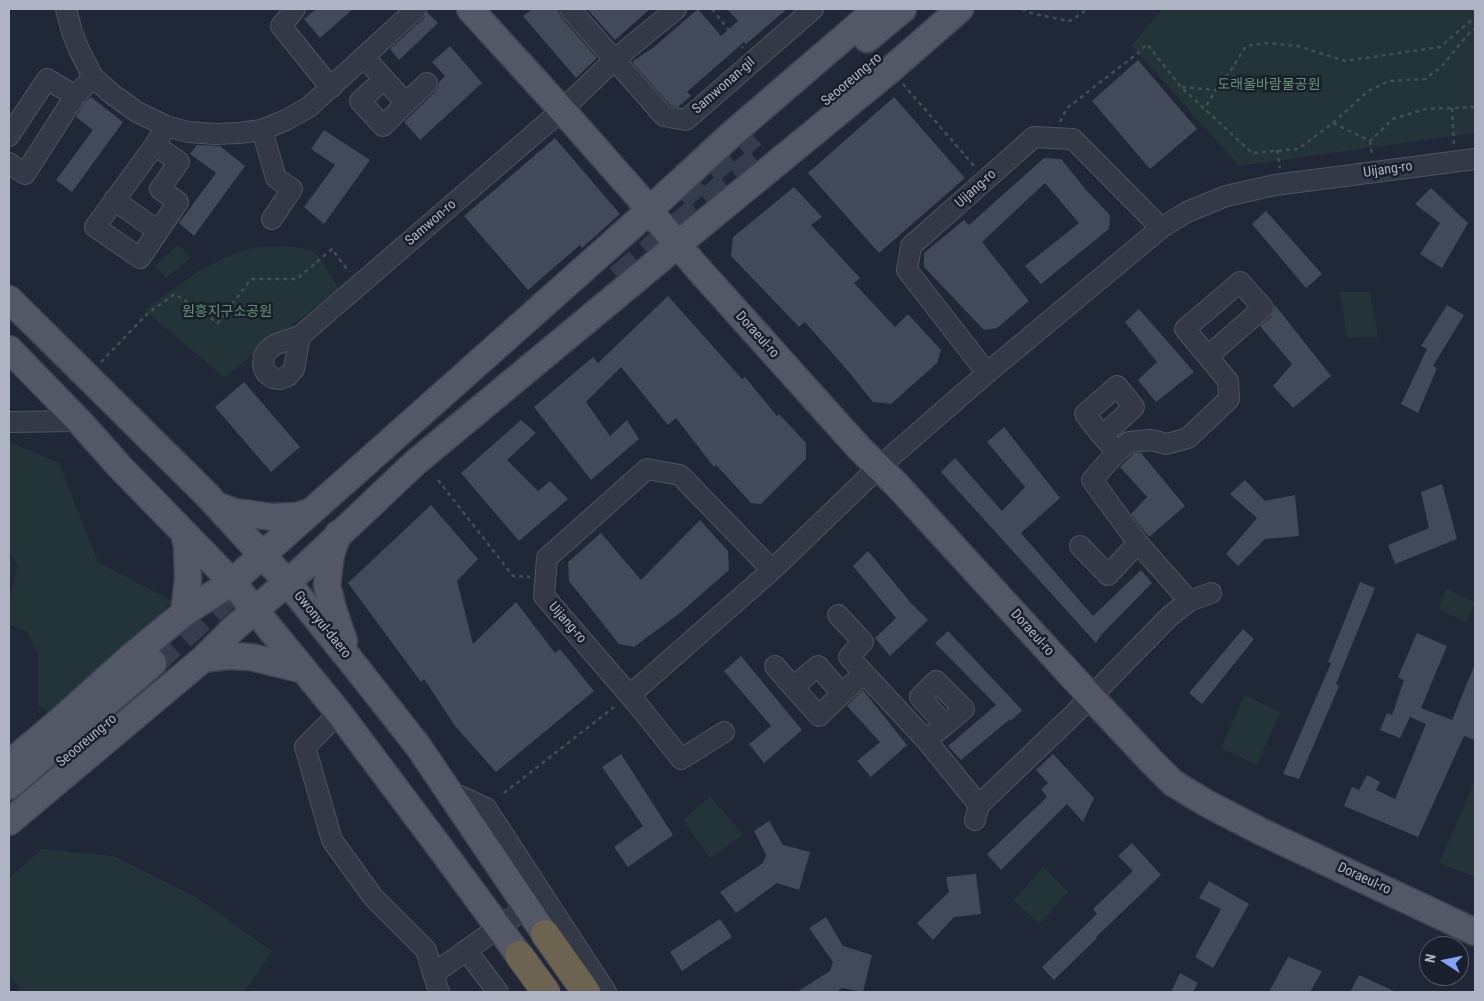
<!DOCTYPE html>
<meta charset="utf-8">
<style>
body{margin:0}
#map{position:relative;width:1484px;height:1001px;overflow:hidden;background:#202736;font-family:"Roboto Condensed",sans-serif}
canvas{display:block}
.frame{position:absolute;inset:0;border:10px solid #aeb4c3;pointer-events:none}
.north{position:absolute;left:1419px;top:936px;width:50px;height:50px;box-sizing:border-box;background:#191f2b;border:1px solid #555b68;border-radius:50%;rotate:281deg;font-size:14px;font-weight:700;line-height:20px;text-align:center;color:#aeb4c3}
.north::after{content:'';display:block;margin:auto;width:18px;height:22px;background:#83a2f3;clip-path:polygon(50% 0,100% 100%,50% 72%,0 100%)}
</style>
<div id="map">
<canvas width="1484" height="1001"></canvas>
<div class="frame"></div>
<div class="north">N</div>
</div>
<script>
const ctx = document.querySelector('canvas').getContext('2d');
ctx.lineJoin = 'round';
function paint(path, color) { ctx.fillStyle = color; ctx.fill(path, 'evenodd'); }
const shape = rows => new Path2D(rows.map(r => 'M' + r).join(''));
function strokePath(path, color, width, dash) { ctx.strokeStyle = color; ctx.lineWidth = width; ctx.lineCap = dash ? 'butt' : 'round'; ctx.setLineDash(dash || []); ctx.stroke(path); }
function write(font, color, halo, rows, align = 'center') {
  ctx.font = font + ' "Roboto Condensed","Noto Sans KR",sans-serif'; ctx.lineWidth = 5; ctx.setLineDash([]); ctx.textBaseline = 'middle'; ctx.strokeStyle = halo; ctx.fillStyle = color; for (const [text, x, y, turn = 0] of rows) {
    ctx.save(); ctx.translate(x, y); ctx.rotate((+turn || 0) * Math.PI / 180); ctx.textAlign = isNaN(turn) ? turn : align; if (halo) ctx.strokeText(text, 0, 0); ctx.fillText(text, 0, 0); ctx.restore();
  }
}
paint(shape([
 [1162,9,1475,9,1475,133,1239,166,1138,53,1132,45],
 [179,244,190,258,166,278,155,266],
 [292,246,314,252,320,259,339,289,224,377,144,310,199,271,232,254,257,247],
 [1340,292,1370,292,1378,337,1347,338],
 [9,442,59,463,98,562,172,601,70,718,53,716,38,705,38,654,27,632,9,625,9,601,18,565,9,553],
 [1446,588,1475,603,1466,622,1439,609],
 [1245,695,1280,712,1257,765,1221,748],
 [1475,781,1475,877,1439,863],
 [710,796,743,835,710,858,683,820],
 [42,849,113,856,197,898,272,951,244,992,20,992,19,986,9,976,9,878],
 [1043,867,1068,892,1039,924,1014,900]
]), '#233438');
paint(shape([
 [316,9,353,9,320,38,304,19],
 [532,9,557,9,561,17,597,58,576,78,523,16],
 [587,9,650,9,615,40],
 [698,9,721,36,738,21,727,9,787,9,746,44,744,42,687,92,691,96,678,107,670,105,633,63,633,61,654,47],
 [427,12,438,23,399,60,390,49,424,18],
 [450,46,482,83,420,140,404,122,435,92,438,87,439,82,445,76,432,62],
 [1138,60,1197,129,1150,169,1092,101],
 [91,97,123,122,72,192,56,180,93,130,76,117,84,103],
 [894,97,965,178,879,253,808,173],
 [324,130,370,160,324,224,304,207,335,165,311,149],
 [555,138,620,214,582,248,580,245,528,290,464,216],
 [197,145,220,146,245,166,194,236,179,223,216,173,190,154],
 [1044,158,1061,159,1087,191,1110,215,1109,229,1041,284,1025,266,1079,223,1045,183,982,242,1029,301,997,328,984,330,924,267,924,253,964,220,969,225],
 [794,187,822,217,811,225,860,278,854,283,895,327,908,314,941,350,937,363,891,404,873,402,848,371,805,322,799,327,731,256,733,237],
 [1431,188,1468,223,1442,268,1420,254,1440,223,1415,204],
 [1266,211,1322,274,1306,288,1252,224],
 [668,296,742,379,745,377,777,416,779,414,806,443,806,459,761,504,751,503,716,465,714,467,676,418,668,425,621,367,586,402,610,436,627,420,639,439,591,480,534,407,593,357,598,363],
 [1275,305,1331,376,1293,408,1273,386,1292,364,1260,326,1271,317,1274,311],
 [1447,305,1464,315,1433,366,1437,368,1418,413,1401,404,1427,349,1421,346],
 [1139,309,1194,372,1156,402,1138,380,1157,362,1125,322],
 [244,382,300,447,271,472,215,407],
 [521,420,536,433,507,460,538,491,550,481,568,499,519,541,461,473],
 [1004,427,1060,498,1021,533,1093,616,1141,570,1152,583,1101,635,1096,643,941,472,955,458,1002,511,1025,487,987,442],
 [1134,453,1141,453,1185,506,1149,537,1131,514,1147,497,1120,467],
 [1245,480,1265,501,1295,495,1299,536,1265,539,1238,566,1226,554,1257,518,1230,494],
 [1442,484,1457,539,1395,564,1388,545,1429,528,1421,492],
 [431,505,478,559,457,581,473,644,516,602,555,653,560,649,594,691,496,772,455,726,424,679,421,682,348,583],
 [700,520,728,551,729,570,680,613,634,647,619,644,569,581,568,562,601,533,641,580],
 [868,551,911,603,928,620,890,656,875,638,896,618,853,566],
 [1360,582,1375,588,1336,684,1339,686,1299,779,1283,774,1331,663,1328,662],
 [1243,629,1254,639,1202,704,1189,693],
 [948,631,1022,710,1011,721,1010,719,961,760,948,746,996,705,935,643],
 [1417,633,1447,646,1421,708,1452,720,1475,664,1475,740,1464,736,1418,837,1344,806,1352,787,1359,790,1367,775,1380,782,1376,790,1395,799,1426,724,1410,717,1400,738,1380,730,1387,713,1392,715,1404,680,1398,677],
 [741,656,802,730,764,763,749,744,771,726,724,671],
 [863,690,907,745,871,777,857,761,880,742,847,706],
 [621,754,673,835,628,867,614,847,643,826,602,767],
 [1053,754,1094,798,1083,822,1067,804,1001,870,987,854,1047,797,1041,789,1048,783,1036,770],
 [769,821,783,845,810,852,799,890,777,883,736,913,720,892,763,863,766,855,754,831],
 [1132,843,1161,875,1096,937,1097,938,1054,980,1042,967,1097,914,1093,909,1133,871,1118,856],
 [976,874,981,914,954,917,933,940,917,923,949,892,946,877],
 [1209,881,1249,904,1213,968,1195,957,1221,909,1199,898],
 [826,917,843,946,872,955,863,992,842,988,836,992,797,992,830,971,833,962,809,928],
 [720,919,732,937,682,971,670,952],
 [1288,957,1322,971,1310,992,1269,992],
 [1180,973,1198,983,1193,992,1171,992],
 [1359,975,1396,992,1350,992]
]), '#424a5a');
strokePath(shape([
 [680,198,753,135],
 [618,278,716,193,767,152],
 [153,663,238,587]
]), '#353c4b', 26, [26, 13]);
const minor = shape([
 [66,9,72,32,80,52,93,77,112,94,137,112,166,126,188,132,215,134,239,133,262,130,286,120,309,107,416,9],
 [295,9,281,26,331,88],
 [570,9,664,116,686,120,813,9],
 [364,57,406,103,383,126,360,101,384,79],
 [406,103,427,83],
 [262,130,276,178,292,189,272,219],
 [9,136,47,79,75,96],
 [155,145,179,162,160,189,178,202,140,258,95,227,155,145,166,126],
 [9,163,25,174,75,96,93,77],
 [114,200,158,231],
 [300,336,294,369,288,376,281,379,273,378,266,373,263,366,264,356,268,350,276,344,300,336,562,110,614,60,676,9],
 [987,373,907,270,911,246,1034,137,1073,139,1161,228],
 [9,422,79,421],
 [1102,436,1134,407,1117,386,1085,414,1102,436,1117,452],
 [1080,546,1108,575,1138,543],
 [1189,601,1138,543,1092,480,1117,452,1129,442,1151,440,1167,444,1188,438,1229,399,1228,381,1185,329,1240,282,1263,308,1208,356],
 [838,615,863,642,849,657,926,740,979,805],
 [775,666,793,687],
 [842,694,818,666,793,687,819,716,842,694,864,673],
 [630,695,772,570,879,467,987,373,1161,228,1187,212,1226,196,1275,185,1475,159],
 [339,713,305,747,332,840,373,897,426,950,439,992],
 [724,732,681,759,638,705,544,596,547,558,647,469,680,475,772,570],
 [926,740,945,725,964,709,936,681,920,697,945,725],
 [447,790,486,808,606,992],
 [975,820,979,805,1075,713,1170,616,1189,601,1211,593],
 [466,950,498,992],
 [433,974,527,907]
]);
const major = shape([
 [470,9,562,110,645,204,649,210,694,264,859,448,896,484,1091,697,1150,760,1173,783,1206,803,1262,832,1475,932],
 [867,39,903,9],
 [9,299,208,496,287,582,351,661,418,746,545,934],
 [9,349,79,421,120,467,232,582,339,713,441,849,519,955],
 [218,506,235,512,272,517,297,516,310,512],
 [338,534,331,554,327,585,333,609,344,641],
 [184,613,188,580,187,546,184,533],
 [203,659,227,656,251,657,304,670],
 [9,764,62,719,132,656,184,613,232,582,632,226,734,132,877,9],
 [9,786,153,663],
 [9,822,203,659,233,629,306,566,416,462,657,262,677,245,890,70,960,9]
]);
const highway = shape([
 [545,934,586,992],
 [519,955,546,992]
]);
strokePath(minor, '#4e5461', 22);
strokePath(major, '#3d4350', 29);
strokePath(highway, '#3b414e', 30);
strokePath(shape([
 [712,9,743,48],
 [1022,9,1034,14,1070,21,1088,9],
 [903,84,975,167],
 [1182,87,1216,90,1204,109],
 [1216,90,1231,70,1246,46,1268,43,1298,46,1345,61,1440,47,1475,17],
 [1452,108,1454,145],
 [1060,122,1067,108,1138,53,1147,44,1181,87,1252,153,1298,149,1333,123,1370,141,1393,119,1425,109,1475,107],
 [1333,123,1368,91,1389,81,1425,79,1441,67,1471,31,1475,29],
 [1370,141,1372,155],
 [1277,150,1280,168],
 [101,362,148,313,175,294,218,323,251,279,297,279,332,249,349,272],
 [438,480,513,576,530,577],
 [504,793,614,707]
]), '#404f54', 2.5, [4, 4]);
strokePath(minor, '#343946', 20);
strokePath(major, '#525866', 26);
strokePath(highway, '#6c6451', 28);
write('14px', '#aeb4c3', '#191f2b', [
 ["Seooreung-ro",852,80,-40],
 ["Samwonan-gil",724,86,-41],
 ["Uijang-ro",1388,170,-8],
 ["Uijang-ro",976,189,-42],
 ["Samwon-ro",431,223,-41],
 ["Doraeul-ro",757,335,48],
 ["Uijang-ro",567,623,49],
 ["Gwonyul-daero",322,625,51],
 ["Doraeul-ro",1032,633,48],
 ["Seooreung-ro",87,741,-40],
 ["Doraeul-ro",1364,879,25]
]);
write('14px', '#679275', '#191f2b', [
 ["도래울바람물공원",1269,85],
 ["원흥지구소공원",227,312]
]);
</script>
